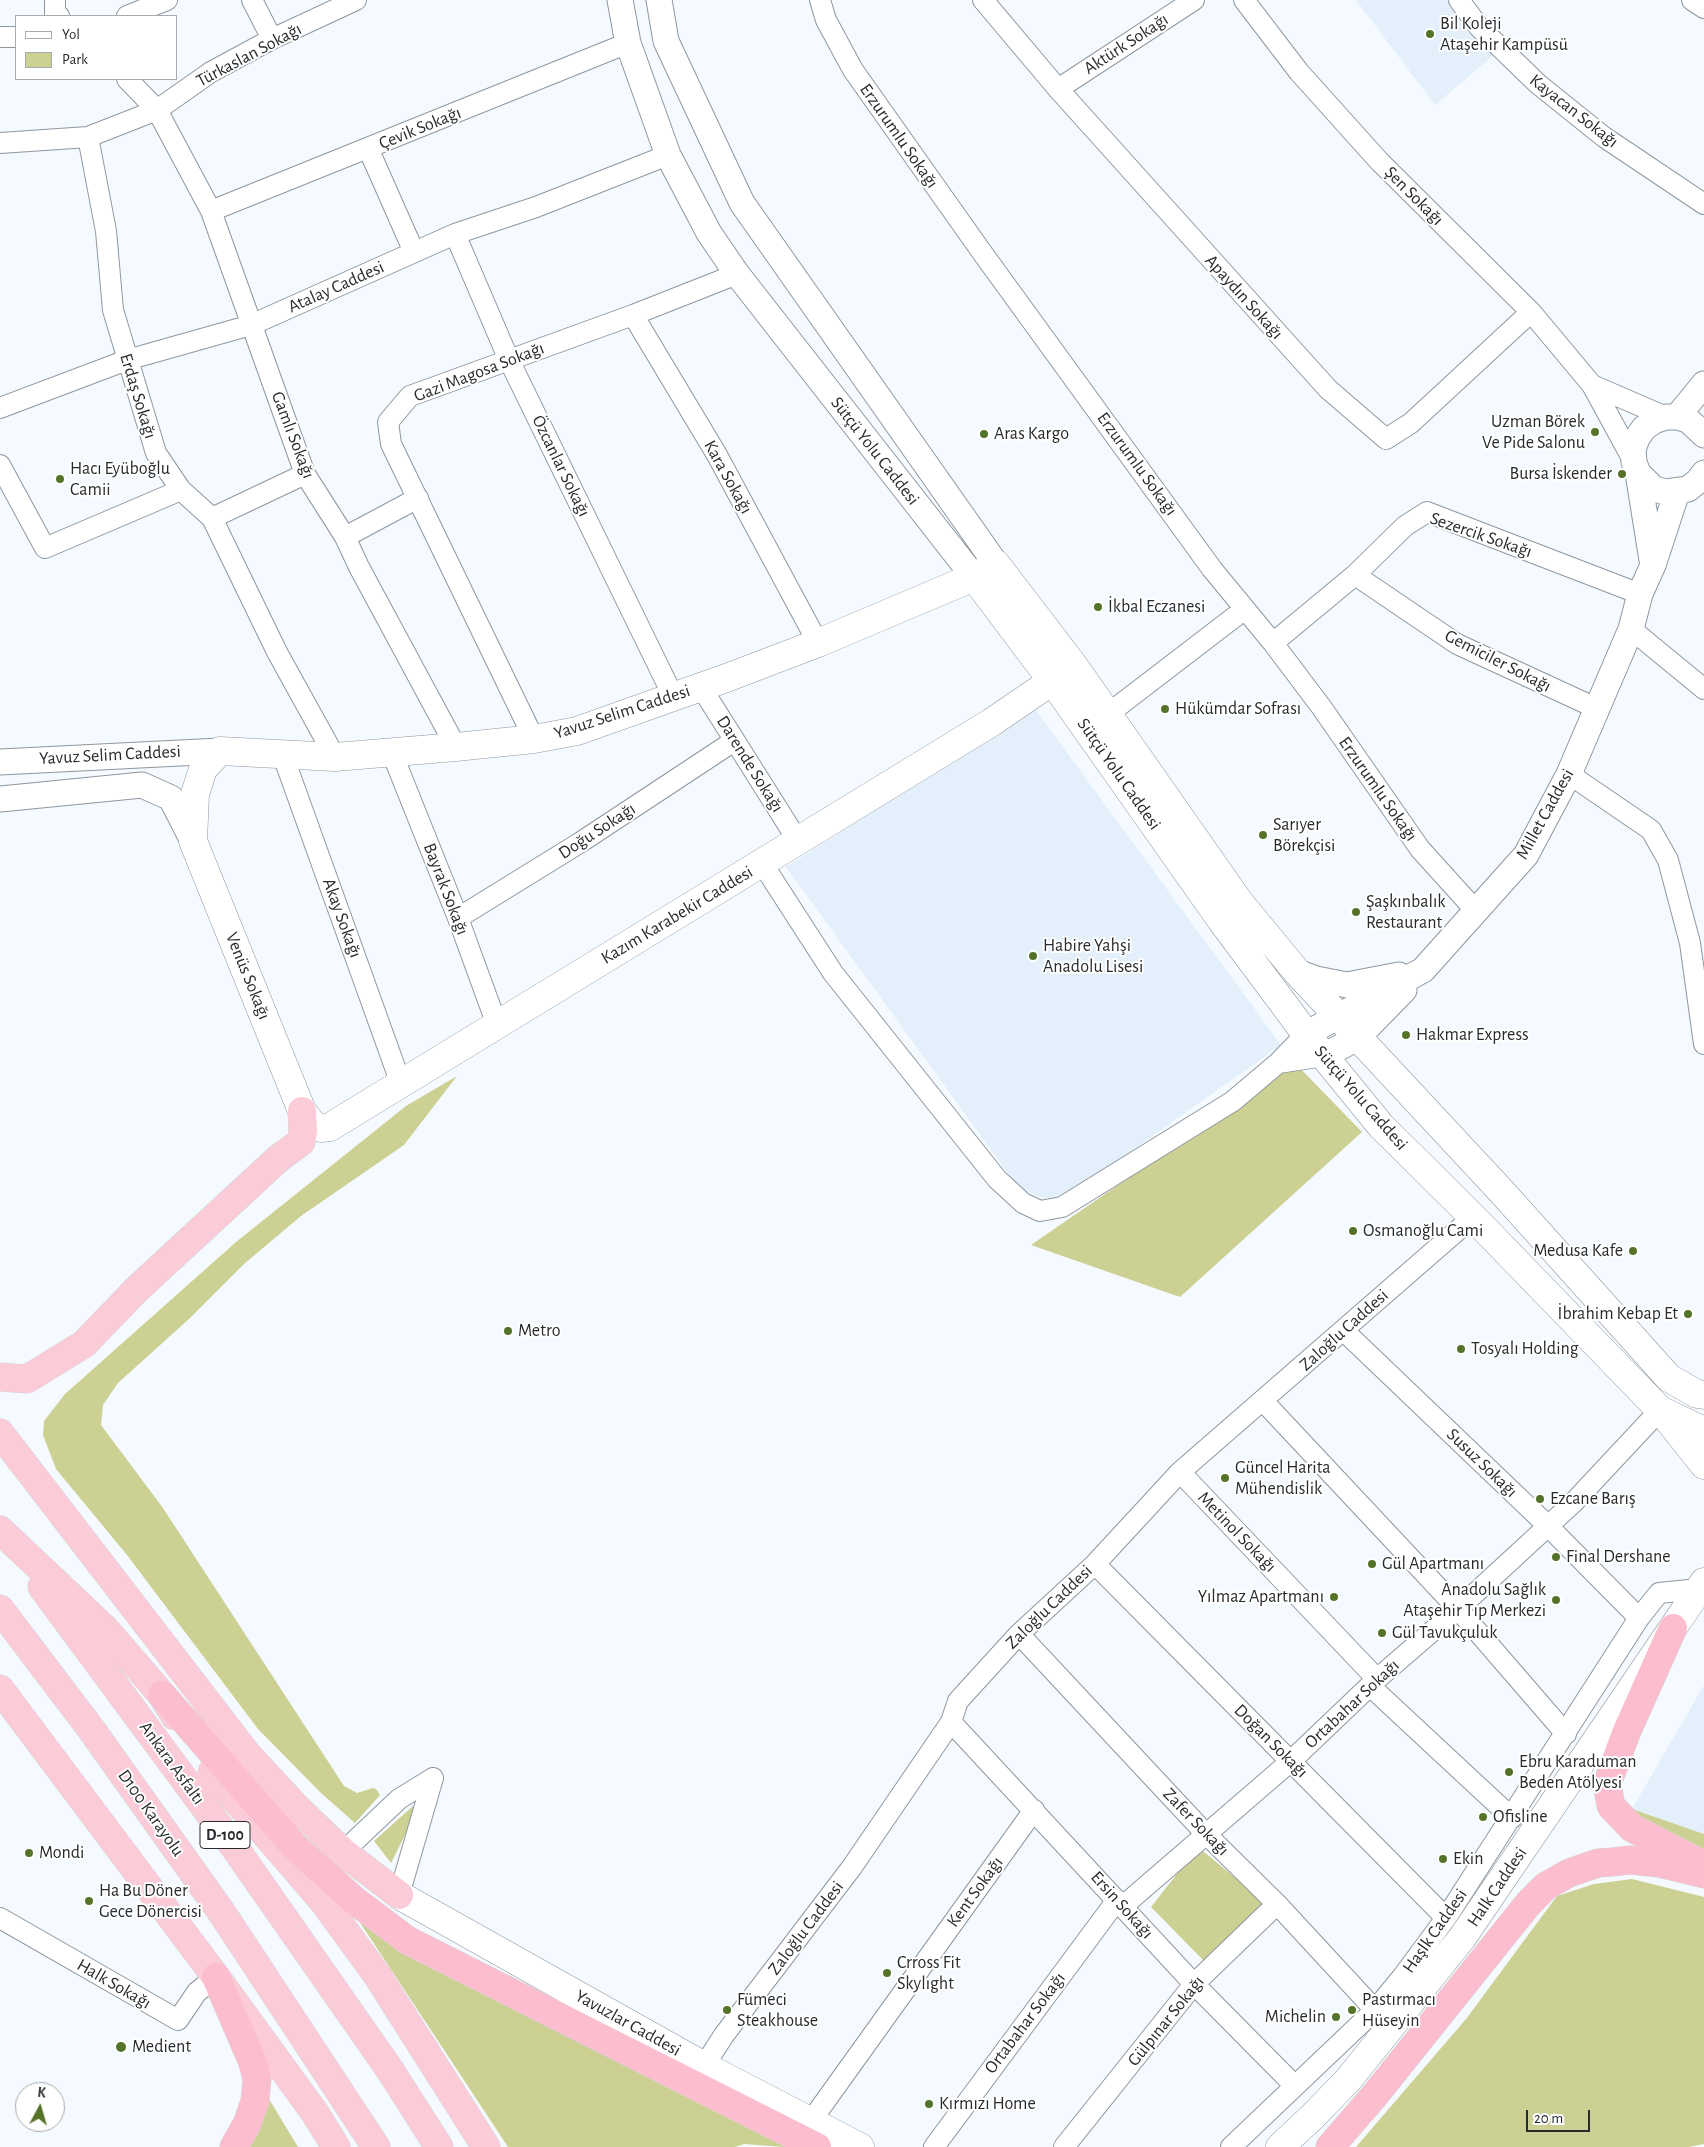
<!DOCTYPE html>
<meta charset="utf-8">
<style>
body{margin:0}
#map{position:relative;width:1704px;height:2147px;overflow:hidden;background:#f4faff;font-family:"Alegreya Sans",sans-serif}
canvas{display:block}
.legend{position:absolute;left:15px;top:15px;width:162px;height:65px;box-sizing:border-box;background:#fff;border:1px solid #a9aaab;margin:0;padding:6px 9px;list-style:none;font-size:15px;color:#282b2e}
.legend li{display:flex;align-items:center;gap:10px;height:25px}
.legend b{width:25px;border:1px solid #a9aaab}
.north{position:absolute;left:15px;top:2082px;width:50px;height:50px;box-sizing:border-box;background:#fff;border:1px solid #a9aaab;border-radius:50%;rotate:6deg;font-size:14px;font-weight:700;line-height:20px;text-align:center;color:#282b2e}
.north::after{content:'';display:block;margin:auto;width:18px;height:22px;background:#557328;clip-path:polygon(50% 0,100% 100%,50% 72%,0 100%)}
.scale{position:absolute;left:1526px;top:2110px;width:64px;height:22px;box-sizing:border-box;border:2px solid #282b2e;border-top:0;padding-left:6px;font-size:15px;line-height:18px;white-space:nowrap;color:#282b2e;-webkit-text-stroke:4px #fff;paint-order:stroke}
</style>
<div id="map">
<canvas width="1704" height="2147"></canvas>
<ul class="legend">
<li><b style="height:6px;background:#fff"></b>Yol</li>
<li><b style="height:14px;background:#ccd092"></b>Park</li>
</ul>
<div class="north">K</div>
<div class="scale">20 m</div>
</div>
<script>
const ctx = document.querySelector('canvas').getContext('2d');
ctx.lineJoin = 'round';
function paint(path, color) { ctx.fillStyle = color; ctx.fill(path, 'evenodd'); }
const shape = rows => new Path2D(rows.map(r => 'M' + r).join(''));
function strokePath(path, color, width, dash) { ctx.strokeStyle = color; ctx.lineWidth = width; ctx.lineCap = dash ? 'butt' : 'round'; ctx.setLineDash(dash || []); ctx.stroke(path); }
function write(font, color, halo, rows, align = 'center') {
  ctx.font = font + ' "Alegreya Sans",sans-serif'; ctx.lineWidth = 4; ctx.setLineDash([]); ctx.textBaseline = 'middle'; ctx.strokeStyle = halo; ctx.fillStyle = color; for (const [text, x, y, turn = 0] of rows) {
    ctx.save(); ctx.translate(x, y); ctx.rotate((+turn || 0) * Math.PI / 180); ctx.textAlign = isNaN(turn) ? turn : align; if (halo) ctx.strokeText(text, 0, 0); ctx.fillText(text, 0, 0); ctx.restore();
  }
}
paint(shape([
 [1356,0,1447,0,1495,54,1435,105],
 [1035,709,1281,1045,1062,1200,1037,1196,1018,1187,786,867],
 [1704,1685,1704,1834,1632,1809]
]), '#e3effa');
paint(shape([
 [1295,1063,1362,1132,1180,1297,1031,1245],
 [457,1076,404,1145,301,1216,244,1264,190,1318,118,1383,103,1405,101,1425,163,1508,344,1786,357,1793,373,1788,376,1789,380,1795,355,1823,321,1793,258,1729,127,1555,56,1469,43,1435,44,1421,65,1394,236,1242,406,1106],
 [413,1806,417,1811,391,1863,374,1841],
 [1632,1809,1704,1834,1704,1850,1640,1825],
 [1198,1847,1267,1904,1206,1963,1151,1907],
 [1632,1879,1704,1897,1704,2144,1688,2147,1356,2147,1466,2019,1557,1896,1594,1884],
 [357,1918,787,2144,784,2147,744,2144,735,2147,508,2147],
 [269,2099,298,2147,250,2147,260,2129]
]), '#ccd092');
const minor = shape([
 [55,0,55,14,59,16],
 [252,0,272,39],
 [820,0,826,20,853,70,981,251,1212,569,1273,643,1322,708,1420,849,1477,912],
 [983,0,1058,89,1328,389,1386,439,1411,423,1531,312],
 [1244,0,1299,72,1379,161,1531,312,1592,385,1634,462],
 [1459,0,1479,27,1538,84,1604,137,1704,204],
 [1692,0,1704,8],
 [127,16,167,0],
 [0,37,16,37],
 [127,79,157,110,211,211,305,474,345,537,359,567,456,747],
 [1058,89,1194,0],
 [88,137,106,231,113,310,156,453,181,490,212,518,277,652,335,757],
 [0,143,88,137,157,110,211,72,272,39,356,0],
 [368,148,414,252],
 [211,211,628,43,623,31],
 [455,234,509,360,673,696],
 [633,315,717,455,818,643],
 [1592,385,1666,417],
 [0,408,127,360,251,325,455,234,536,207,668,155],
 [0,465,45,548,181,490],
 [212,518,305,474],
 [345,537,418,498],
 [1355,575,1457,644,1596,708],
 [1631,629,1704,689],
 [1273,643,1355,575,1405,526,1427,512,1640,594],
 [701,687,798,841],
 [1108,714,1245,609],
 [534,739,391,444,388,422,410,396,633,315,737,274],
 [282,753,401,1084],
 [392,753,458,918,497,1025],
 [1569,774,1651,830,1668,860,1690,943,1704,1044],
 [762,863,833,973,997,1179,1023,1203,1040,1211,1062,1207,1233,1101,1278,1063,1306,1034],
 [458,918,581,842,734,741],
 [1278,1063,1324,1056],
 [1344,1331,1547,1525,1639,1618],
 [1264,1402,1458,1609,1566,1734],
 [1180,1472,1377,1679],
 [1095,1564,1446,1918],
 [1019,1634,1205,1833,1277,1904,1375,2010],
 [1370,1686,1512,1818],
 [951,1722,1194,1984,1295,2086],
 [343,1852,399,1799,433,1778],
 [399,1895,433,1778],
 [1123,1906,1291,1761,1377,1679,1458,1609,1573,1503,1660,1410],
 [0,1918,178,2020,197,1992,216,1977],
 [704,2066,724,2035,852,1867,951,1722,958,1701,1019,1634,1095,1564,1180,1472,1473,1217],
 [811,2121,1034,1810],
 [934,2147,1117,1900],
 [1064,2147,1194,1984,1277,1904],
 [1231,2147,1375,2010,1403,1976,1446,1918,1639,1618,1659,1593,1699,1589]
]);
const tertiary = shape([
 [620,0,628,43,668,155,709,233,737,274,974,577],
 [659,0,666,41,742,203,996,564],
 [1677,417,1704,384],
 [1704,435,1688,420,1677,417,1666,417,1654,421,1644,428,1637,438,1633,450,1634,462,1638,473,1654,489,1666,492,1688,489,1698,481,1704,473],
 [1638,473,1652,560],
 [0,762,220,751],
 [0,799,142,785,171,798,193,841],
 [1297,972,1316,979,1347,985,1399,975],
 [1306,1034,1423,970,1526,855,1569,774,1631,629,1640,594,1653,565,1677,492],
 [1324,1056,1357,1038,1404,990]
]);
const secondary = shape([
 [974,577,1053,682,1221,920,1306,1034,1381,1126,1473,1217,1660,1410,1704,1431],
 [1074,666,992,722,330,1127,321,1128,313,1125,302,1111,193,841,195,794,203,769,220,751,335,757,456,747,534,739,577,731,729,677,818,643,974,577,996,564,1074,666,1240,903,1297,972,1502,1192,1669,1378,1697,1394,1704,1395],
 [1666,1417,1704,1465],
 [399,1895,704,2066,860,2147],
 [1280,2147,1312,2117,1348,2080,1462,1938,1704,1582]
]);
const trunk = shape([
 [0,1377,27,1379,84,1344,136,1290,279,1158,301,1142,303,1131,302,1111],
 [0,1433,247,1754,298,1809,343,1852,399,1895],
 [0,1530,105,1629,162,1695,175,1716],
 [42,1587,235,1848,390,2070,439,2147],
 [0,1609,91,1729,222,1913,376,2147],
 [0,1689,216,1977,315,2113,336,2147],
 [212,1772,323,1901,377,1975,486,2147]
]);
const motorway = shape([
 [1673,1628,1627,1731,1607,1784,1611,1806,1632,1828,1698,1862],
 [162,1695,294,1846,354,1900,407,1940,817,2147],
 [216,1977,253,2063,257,2079,255,2101,247,2124,234,2147],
 [1330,2147,1375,2095,1528,1904,1546,1886,1569,1873,1598,1863,1612,1862,1630,1860,1658,1863,1704,1874]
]);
strokePath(minor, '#8e979f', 22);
strokePath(tertiary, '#8e979f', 27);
strokePath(secondary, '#8e979f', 29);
strokePath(trunk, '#d4d5d5', 29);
strokePath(motorway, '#d4d5d5', 29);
strokePath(minor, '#fff', 20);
strokePath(tertiary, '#fff', 25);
strokePath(secondary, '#fff', 28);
strokePath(trunk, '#fccbd8', 28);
strokePath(motorway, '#fcbece', 28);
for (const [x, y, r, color] of [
 [1430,34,5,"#557328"],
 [1595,432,5,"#557328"],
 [984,434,5,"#557328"],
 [1622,474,5,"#557328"],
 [60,479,5,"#557328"],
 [1098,607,5,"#557328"],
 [1165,709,5,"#557328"],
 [1263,835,5,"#557328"],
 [1356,912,5,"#557328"],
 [1033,956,5,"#557328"],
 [1406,1035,5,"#557328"],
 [1353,1231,5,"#557328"],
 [1633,1251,5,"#557328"],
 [1688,1314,5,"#557328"],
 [508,1331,5,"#557328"],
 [1461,1349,5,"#557328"],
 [1225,1478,5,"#557328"],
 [1540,1499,5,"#557328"],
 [1556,1557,5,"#557328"],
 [1372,1564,5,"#557328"],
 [1334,1597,5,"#557328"],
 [1556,1600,5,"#557328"],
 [1382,1633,5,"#557328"],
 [1509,1772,5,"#557328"],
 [1483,1817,5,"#557328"],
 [29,1853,5,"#557328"],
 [1443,1859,5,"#557328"],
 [89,1901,5,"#557328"],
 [887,1973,5,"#557328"],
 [727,2010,5,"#557328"],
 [1352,2010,5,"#557328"],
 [1336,2017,5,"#557328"],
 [121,2047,6,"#557328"],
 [929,2104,5,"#557328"]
]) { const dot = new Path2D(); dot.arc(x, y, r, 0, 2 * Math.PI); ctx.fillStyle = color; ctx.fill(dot); strokePath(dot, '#fff', 2); }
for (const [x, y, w] of [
 [225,1835,50]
]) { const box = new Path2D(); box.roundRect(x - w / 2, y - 13.5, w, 27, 4); ctx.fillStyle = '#fff'; ctx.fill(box); strokePath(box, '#282b2e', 1); }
write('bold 16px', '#282b2e', null, [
 ["D-100",225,1835]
]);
write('18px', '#282b2e', '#fff', [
 ["Bil Koleji",1440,24],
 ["Ataşehir Kampüsü",1440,45],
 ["Uzman Börek",1585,422,"right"],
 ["Ve Pide Salonu",1585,443,"right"],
 ["Aras Kargo",994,434],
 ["Hacı Eyüboğlu",70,469],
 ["Camii",70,490],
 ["Bursa İskender",1612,474,"right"],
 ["İkbal Eczanesi",1108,607],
 ["Hükümdar Sofrası",1175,709],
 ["Sarıyer",1273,825],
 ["Börekçisi",1273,846],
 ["Şaşkınbalık",1366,902],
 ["Restaurant",1366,923],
 ["Habire Yahşi",1043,946],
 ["Anadolu Lisesi",1043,967],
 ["Hakmar Express",1416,1035],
 ["Osmanoğlu Cami",1363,1231],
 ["Medusa Kafe",1623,1251,"right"],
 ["İbrahim Kebap Et",1678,1314,"right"],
 ["Metro",518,1331],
 ["Tosyalı Holding",1471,1349],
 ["Güncel Harita",1235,1468],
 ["Mühendislik",1235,1489],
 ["Ezcane Barış",1550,1499],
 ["Final Dershane",1566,1557],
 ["Gül Apartmanı",1382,1564],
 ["Anadolu Sağlık",1546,1590,"right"],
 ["Ataşehir Tıp Merkezi",1546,1611,"right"],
 ["Yılmaz Apartmanı",1324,1597,"right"],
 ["Gül Tavukçuluk",1392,1633],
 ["Ebru Karaduman",1519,1762],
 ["Beden Atölyesi",1519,1783],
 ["Ofisline",1493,1817],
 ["Mondi",39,1853],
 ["Ekin",1453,1859],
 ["Ha Bu Döner",99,1891],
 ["Gece Dönercisi",99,1912],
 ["Crross Fit",897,1963],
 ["Skylıght",897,1984],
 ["Fümeci",737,2000],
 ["Steakhouse",737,2021],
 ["Pastırmacı",1362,2000],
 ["Hüseyin",1362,2021],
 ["Michelin",1326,2017,"right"],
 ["Medient",132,2047],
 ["Kırmızı Home",939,2104]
], 'left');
write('18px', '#282b2e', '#fff', [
 ["Aktürk Sokağı",1126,44,-33],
 ["Türkaslan Sokağı",249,55,-28],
 ["Kayacan Sokağı",1574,111,38],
 ["Çevik Sokağı",420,128,-22],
 ["Erzurumlu Sokağı",899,136,55],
 ["Şen Sokağı",1414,196,45],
 ["Atalay Caddesi",336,287,-24],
 ["Apaydın Sokağı",1244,297,48],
 ["Gazi Magosa Sokağı",479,372,-21],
 ["Erdaş Sokağı",138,396,73],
 ["Gamlı Sokağı",293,435,69],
 ["Sütçü Yolu Caddesi",875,451,52],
 ["Erzurumlu Sokağı",1137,464,54],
 ["Özcanlar Sokağı",561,466,64],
 ["Kara Sokağı",728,477,61],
 ["Sezercik Sokağı",1481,535,19],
 ["Gemiciler Sokağı",1498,661,27],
 ["Yavuz Selim Caddesi",622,712,-18],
 ["Yavuz Selim Caddesi",110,755,-3],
 ["Darende Sokağı",750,764,58],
 ["Sütçü Yolu Caddesi",1119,774,55],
 ["Erzurumlu Sokağı",1378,789,55],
 ["Millet Caddesi",1545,814,-61],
 ["Doğu Sokağı",597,831,-33],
 ["Bayrak Sokağı",446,889,69],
 ["Kazım Karabekir Caddesi",677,915,-31],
 ["Akay Sokağı",342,918,70],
 ["Venüs Sokağı",248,976,68],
 ["Sütçü Yolu Caddesi",1361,1098,49],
 ["Zaloğlu Caddesi",1344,1330,-42],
 ["Susuz Sokağı",1482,1463,44],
 ["Metinol Sokağı",1237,1532,46],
 ["Zaloğlu Caddesi",1049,1607,-44],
 ["Ortabahar Sokağı",1352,1704,-43],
 ["Doğan Sokağı",1271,1741,45],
 ["Ankara Asfaltı",172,1763,54],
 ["D100 Karayolu",151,1813,55],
 ["Zafer Sokağı",1196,1822,46],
 ["Halk Caddesi",1497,1887,-56],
 ["Kent Sokağı",975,1892,-54],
 ["Ersin Sokağı",1122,1905,48],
 ["Zaloğlu Caddesi",806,1928,-53],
 ["Haşlk Caddesi",1435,1931,-55],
 ["Halk Sokağı",114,1984,30],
 ["Gülpınar Sokağı",1166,2021,-51],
 ["Yavuzlar Caddesi",628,2023,29],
 ["Ortabahar Sokağı",1025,2023,-53]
]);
</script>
